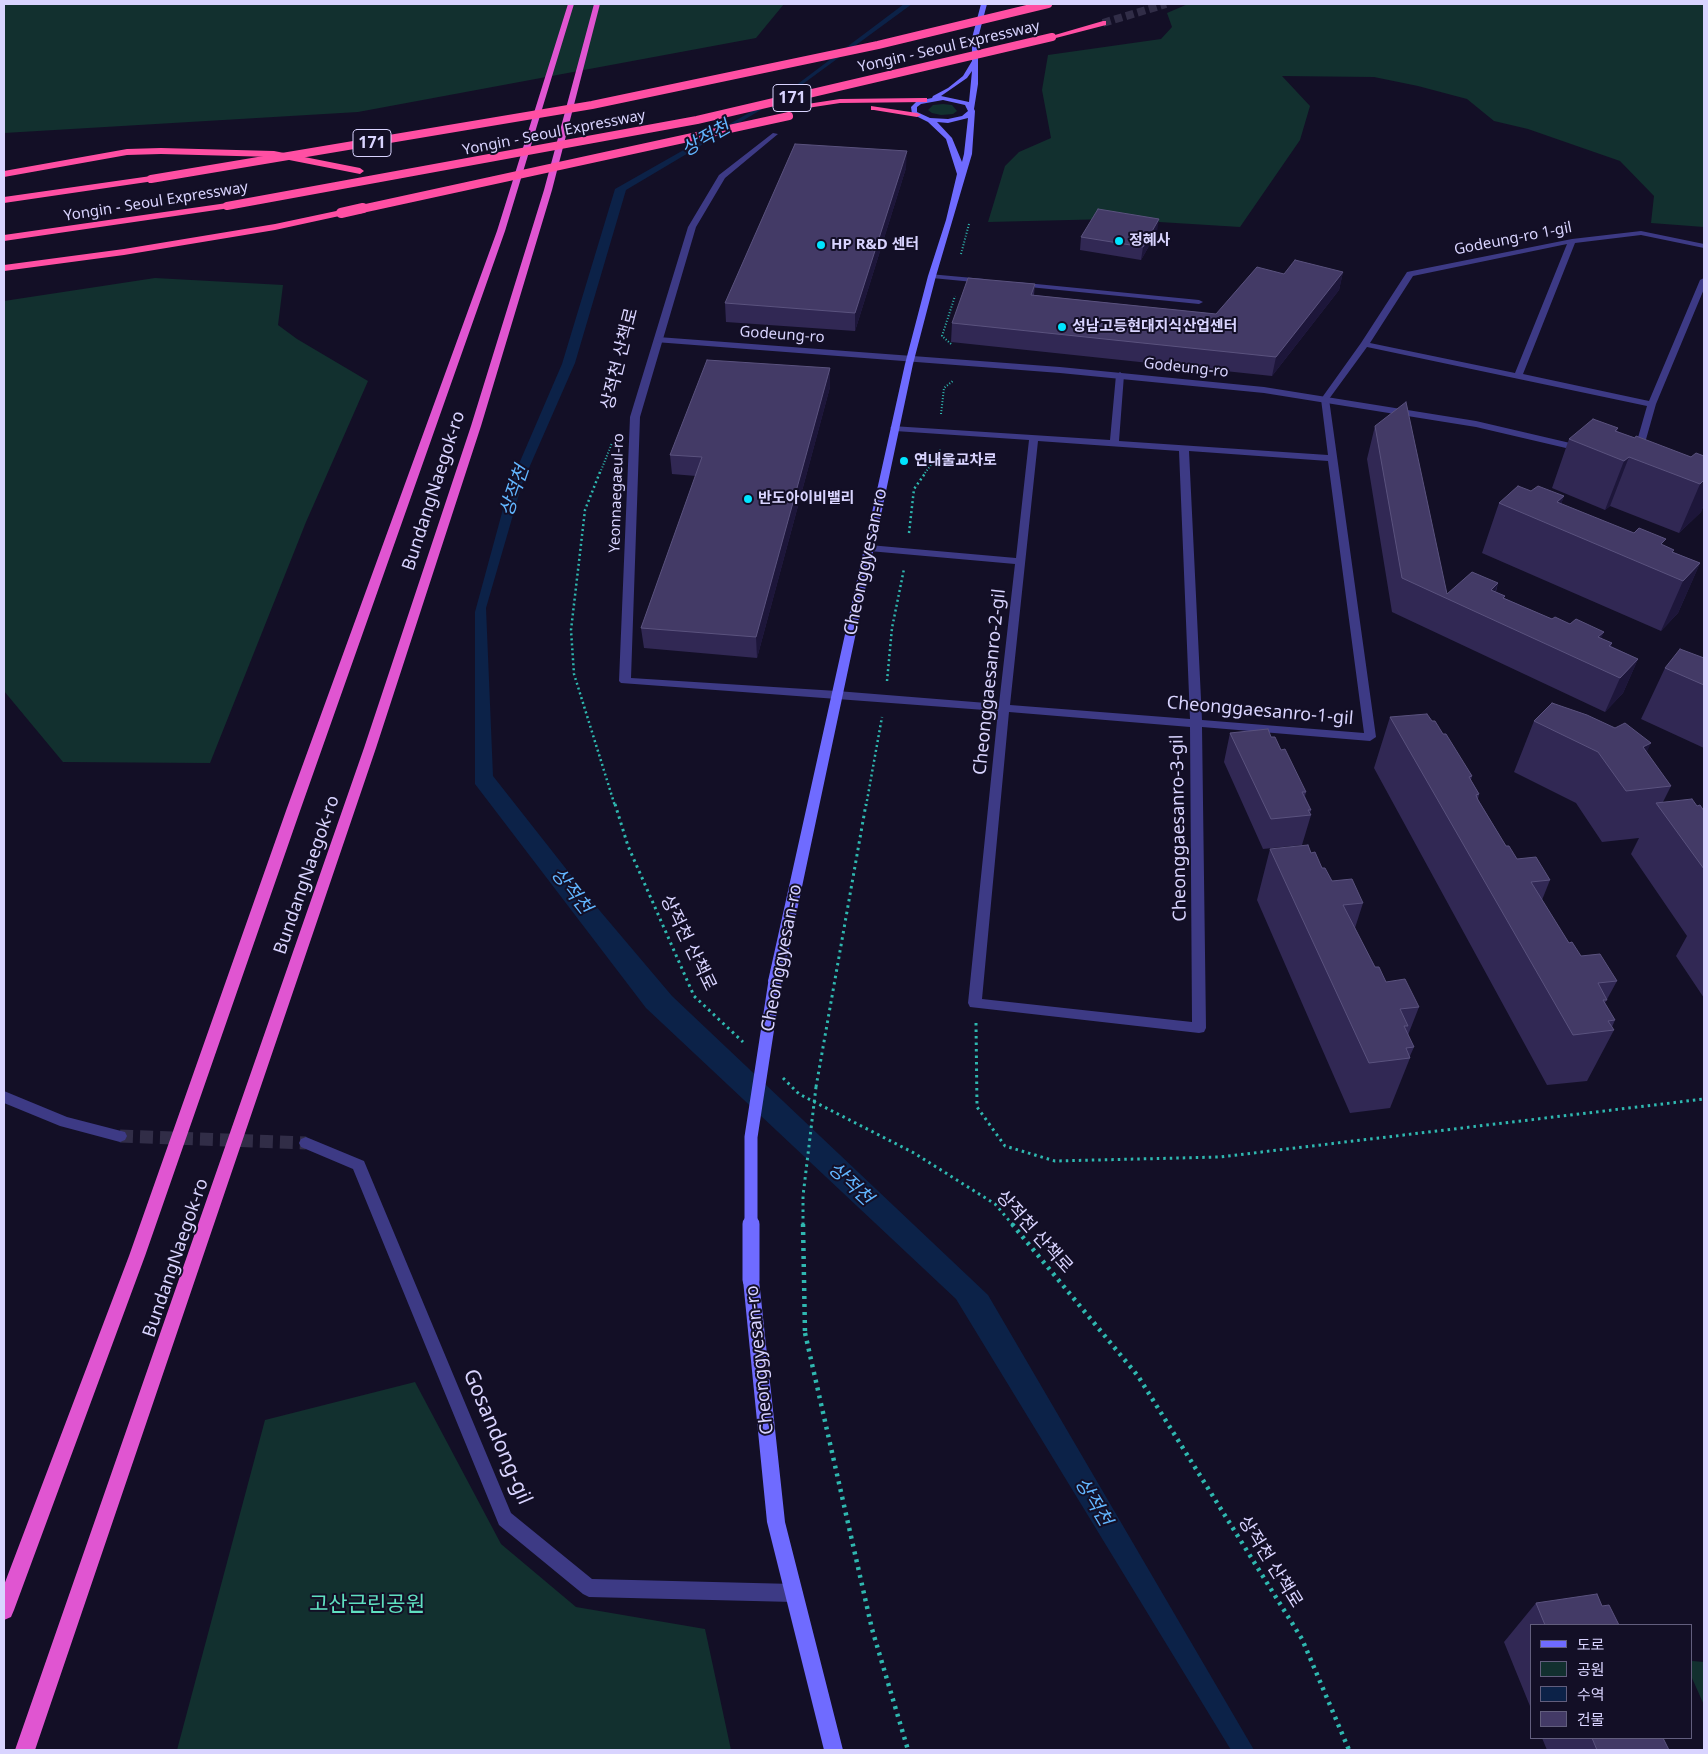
<!DOCTYPE html>
<meta charset="utf-8">
<style>
body{margin:0}
#map{position:relative;width:1708px;height:1754px;overflow:hidden;background:#130f26;font-family:"Noto Sans","Noto Sans KR",sans-serif}
canvas{display:block}
.frame{position:absolute;inset:0;border:5px solid #d9d4ff;pointer-events:none}
.legend{position:absolute;left:1530px;top:1624px;width:162px;height:115px;box-sizing:border-box;background:#130f26;border:1px solid #625e7d;margin:0;padding:6px 9px;list-style:none;font-size:15px;color:#d9d4ff}
.legend li{display:flex;align-items:center;gap:10px;height:25px}
.legend b{width:25px;border:1px solid #625e7d}
</style>
<div id="map">
<canvas width="1708" height="1754"></canvas>
<div class="frame"></div>
<ul class="legend">
<li><b style="height:6px;background:#6f6bff"></b>도로</li>
<li><b style="height:14px;background:#12302f"></b>공원</li>
<li><b style="height:14px;background:#0c2248"></b>수역</li>
<li><b style="height:14px;background:#433a66"></b>건물</li>
</ul>
</div>
<script>
const ctx = document.querySelector('canvas').getContext('2d');
ctx.lineJoin = 'round';
function paint(path, color) { ctx.fillStyle = color; ctx.fill(path, 'evenodd'); }
const shape = rows => new Path2D(rows.map(r => 'M' + r).join(''));
function strokePath(path, color, width, dash) { ctx.strokeStyle = color; ctx.lineWidth = width; ctx.lineCap = dash ? 'butt' : 'round'; ctx.setLineDash(dash || []); ctx.stroke(path); }
function write(font, color, halo, rows, align = 'center') {
  ctx.font = font + ' "Noto Sans","Noto Sans KR",sans-serif'; ctx.lineWidth = 4; ctx.setLineDash([]); ctx.textBaseline = 'middle'; ctx.strokeStyle = halo; ctx.fillStyle = color; for (const [text, x, y, turn = 0] of rows) {
    ctx.save(); ctx.translate(x, y); ctx.rotate((+turn || 0) * Math.PI / 180); ctx.textAlign = isNaN(turn) ? turn : align; if (halo) ctx.strokeText(text, 0, 0); ctx.fillText(text, 0, 0); ctx.restore();
  }
}
paint(shape([
 [4,4,784,4,756,38,358,112,4,133],
 [1188,4,1704,4,1704,227,1651,223,1654,196,1620,161,1528,129,1494,121,1467,99,1418,86,1374,77,1282,76,1310,106,1300,140,1240,227,1111,219,988,222,1005,166,1019,152,1051,138,1042,90,1048,55,1161,39,1172,27,1167,13],
 [943,104,952,105,957,111,953,114,941,115,932,113,928,110,933,105],
 [155,278,283,285,278,325,297,339,368,381,306,522,210,763,63,762,4,691,4,301],
 [415,1382,501,1544,576,1607,705,1629,731,1750,177,1750,265,1420],
 [1692,1661,1704,1662,1704,1705,1692,1678]
]), '#12302f');
paint(shape([
 [904,4,912,4,796,89,626,190,575,363,522,484,486,608,493,776,589,898,672,996,988,1295,1254,1750,1231,1750,956,1299,646,1008,475,784,475,612,509,487,562,364,615,189,791,89]
]), '#0c2248');
strokePath(shape([
 [120,1136,306,1143]
]), '#312d47', 13, [13, 7]);
strokePath(shape([
 [1103,23,1166,4]
]), '#312d47', 8, [8, 4]);
strokePath(shape([
 [961,254,969,224],
 [951,344,942,336,955,296],
 [941,414,944,388,954,380],
 [600,473,612,443],
 [925,473,940,452,940,448]
]), '#2fb8b0', 2, [1, 2]);
strokePath(shape([
 [600,472,585,510,571,630,574,674,615,806],
 [909,533,914,489,926,472],
 [887,681,892,628,904,569],
 [866,806,882,717]
]), '#2fb8b0', 2.5, [2, 3]);
strokePath(shape([
 [615,804,628,846,694,996,743,1042],
 [976,1023,977,1107,1005,1146,1055,1161,1220,1157,1704,1099],
 [783,1078,799,1094,914,1153,995,1204,1013,1225],
 [816,1087,866,804]
]), '#2fb8b0', 3, [2.5, 4]);
strokePath(shape([
 [1012,1224,1138,1376,1302,1639,1349,1750],
 [805,1333,872,1629,908,1750]
]), '#2fb8b0', 4.5, [3, 5]);
paint(shape([
 [773,133,778,134,725,178,696,227,640,417,631,678,837,691,843,695,837,699,621,683,619,681,630,417,688,227,719,175,773,133],
 [929,274,984,279,988,281,984,283,932,278,929,278,929,274],
 [1016,282,1199,300,1203,302,1199,304,1019,286,1015,284,1016,282]
]), '#3d3a85');
paint(shape([
 [1641,231,1704,244,1704,248,1641,235,1575,243,1523,374,1649,401,1700,280,1704,278,1704,289,1656,404,1641,457,1638,458,1633,455,1647,406,1367,347,1329,399,1376,737,1370,741,1202,727,1206,1028,1204,1032,1199,1033,970,1007,968,1003,998,711,837,699,831,695,837,691,999,704,1015,564,869,551,864,548,869,545,1016,558,1029,440,895,431,890,428,892,426,1110,440,1116,375,1120,372,1124,375,1119,441,1328,455,1321,399,1361,343,1407,272,1572,239,1641,231],
 [1567,244,1515,373,1370,343,1413,276,1567,244],
 [1038,441,1179,451,1190,719,1010,705,1038,441],
 [1189,451,1328,461,1364,733,1202,720,1189,451],
 [1009,712,1190,727,1192,1022,982,999,1009,712],
 [4,1091,67,1117,125,1132,127,1136,125,1140,120,1142,60,1126,4,1103,4,1091],
 [306,1137,364,1161,511,1513,592,1579,794,1584,800,1587,803,1593,800,1599,794,1602,589,1597,583,1594,499,1525,353,1169,301,1147,299,1143,301,1139,306,1137]
]), '#3d3a85');
paint(shape([
 [658,337,1060,367,1264,387,1476,421,1583,446,1588,449,1583,452,1476,427,1264,393,1060,373,655,342,654,340,658,337]
]), '#3d3a85');
paint(shape([
 [981,4,987,4,978,38,978,84,974,109,975,111,972,154,936,276,913,364,782,981,780,985,775,986,770,985,768,981,905,364,928,276,946,220,957,174,946,139,928,122,912,114,911,107,917,101,932,98,933,96,948,88,963,76,972,61,972,38,981,4],
 [972,71,969,102,941,96,967,78,972,71],
 [943,100,965,105,968,111,962,116,948,119,930,118,917,112,917,107,921,104,943,100],
 [968,118,964,154,962,162,952,138,937,122,948,123,968,118],
 [751,1273,756,1275,759,1280,785,1522,843,1750,824,1750,767,1522,743,1280,746,1275,751,1273]
]), '#6f6bff');
paint(shape([
 [568,4,574,4,505,231,301,808,145,1256,14,1610,11,1617,4,1620,4,1585,129,1256,287,808,497,231,568,4],
 [594,4,600,4,552,190,481,426,376,748,35,1750,15,1750,364,748,471,426,544,190,594,4]
]), '#e055d1');
paint(shape([
 [1103,21,1106,21,1106,25,1052,39,1048,37,1103,21],
 [924,98,927,98,927,102,840,103,781,112,777,110,781,108,840,99,924,98],
 [871,106,917,113,921,115,917,117,874,110,871,110,871,106],
 [161,148,274,151,360,168,364,171,360,174,274,157,161,154,127,155,4,177,4,171,127,149,161,148],
 [151,176,154,177,154,181,4,203,4,197,151,176],
 [227,203,231,206,230,208,4,241,4,235,227,203],
 [341,210,346,213,344,215,275,230,124,255,4,271,4,265,124,249,275,224,341,210]
]), '#ff4fa3');
strokePath(shape([
 [803,1225,803,1196,816,1087]
]), '#2fb8b0', 3, [2.5, 4]);
strokePath(shape([
 [803,1224,805,1333]
]), '#2fb8b0', 4.5, [3, 5]);
strokePath(shape([
 [751,1225,751,1137,775,981]
]), '#6f6bff', 13);
strokePath(shape([
 [751,1224,751,1280]
]), '#6f6bff', 17);
strokePath(shape([
 [151,179,592,105,878,45,1048,4],
 [227,206,697,120,1052,37],
 [357,210,789,116]
]), '#ff4fa3', 8);
strokePath(shape([
 [341,213,363,208]
]), '#ff4fa3', 10);
paint(shape([
 [906,168,855,331,726,322,725,303],
 [1157,232,1141,260,1080,250,1081,237],
 [1343,272,1339,290,1272,376,951,342,952,323,1035,284,1034,295,1216,314,1284,274],
 [830,368,830,387,757,658,644,648,641,628,696,476,672,474,670,455],
 [1375,426,1447,594,1498,583,1496,592,1505,596,1504,598,1552,619,1612,643,1611,646,1638,659,1623,693,1605,712,1392,612,1367,459],
 [1618,428,1617,431,1635,438,1691,457,1704,456,1704,504,1701,512,1679,533,1610,506,1605,510,1552,488,1569,439],
 [1531,491,1564,496,1561,504,1674,550,1673,552,1700,563,1678,613,1661,631,1482,553,1499,503],
 [1704,658,1704,748,1641,719,1665,668],
 [1390,717,1432,721,1472,776,1471,780,1479,794,1478,799,1506,846,1517,859,1550,880,1542,900,1569,943,1581,956,1617,981,1605,1003,1615,1020,1612,1027,1614,1030,1587,1081,1547,1085,1374,768],
 [1534,721,1647,753,1671,786,1663,802,1697,806,1704,811,1704,998,1676,956,1687,936,1631,854,1639,838,1602,842,1576,803,1514,772],
 [1230,733,1271,737,1281,750,1306,792,1305,796,1311,810,1310,814,1311,815,1302,845,1263,849,1224,762],
 [1270,849,1311,853,1332,881,1363,903,1355,928,1375,967,1386,982,1419,1007,1408,1035,1414,1047,1410,1056,1410,1058,1390,1108,1350,1113,1257,900],
 [1536,1603,1602,1606,1619,1625,1532,1625,1532,1711,1504,1642],
 [1542,1738,1663,1738,1669,1750,1547,1750]
]), '#312854');
paint(shape([
 [907,151,906,168,855,331,855,313],
 [1159,219,1157,232,1141,260,1143,247],
 [1343,272,1339,290,1272,376,1276,357],
 [830,368,830,387,757,658,756,637],
 [1629,457,1610,506,1605,510,1624,461],
 [1704,480,1704,504,1701,512,1679,533,1700,484],
 [1564,496,1553,526,1557,502],
 [1700,563,1678,613,1661,631,1683,581],
 [1498,583,1487,617,1491,590],
 [1604,632,1591,664,1598,637],
 [1638,659,1623,693,1605,712,1620,678],
 [1651,743,1629,790,1643,747]
]), '#1d163a');
const building = shape([
 [795,144,907,151,855,313,725,303,795,144],
 [1098,209,1159,219,1143,247,1081,237,1098,209],
 [1295,260,1343,272,1276,357,952,323,968,278,1035,284,1031,295,1216,314,1257,267,1284,274,1295,260],
 [707,360,830,368,756,637,641,628,702,457,670,455,707,360],
 [1406,402,1447,594,1472,572,1498,583,1491,590,1505,596,1503,598,1552,619,1555,617,1570,624,1576,619,1604,632,1598,637,1612,643,1609,646,1638,659,1620,678,1402,578,1375,426,1406,402],
 [1593,419,1618,428,1615,431,1635,438,1636,436,1691,457,1696,453,1704,456,1704,480,1700,484,1629,457,1624,461,1569,439,1593,419],
 [1518,486,1531,491,1538,486,1564,496,1557,502,1634,533,1639,528,1666,539,1661,544,1674,550,1672,552,1700,563,1683,581,1499,503,1518,486],
 [1680,649,1704,658,1704,685,1665,668,1680,649],
 [1552,703,1587,715,1615,728,1625,723,1651,743,1643,747,1671,786,1626,791,1598,752,1534,721,1552,703],
 [1427,714,1432,721,1435,721,1443,734,1446,734,1472,776,1469,777,1479,794,1476,795,1478,800,1506,846,1509,846,1517,859,1536,857,1550,880,1531,882,1569,943,1572,942,1581,956,1600,954,1617,981,1598,983,1607,1000,1603,1000,1615,1020,1608,1021,1614,1030,1573,1035,1390,717,1427,714],
 [1268,729,1271,737,1275,737,1281,750,1285,749,1306,792,1302,792,1311,810,1308,810,1311,815,1271,819,1230,733,1268,729],
 [1692,799,1697,806,1700,805,1704,811,1704,869,1656,803,1692,799],
 [1308,845,1311,853,1315,852,1322,868,1325,868,1332,881,1352,879,1363,903,1343,905,1375,967,1379,967,1386,982,1405,979,1419,1007,1400,1009,1408,1026,1404,1026,1414,1047,1406,1048,1410,1058,1369,1063,1270,849,1308,845],
 [1597,1594,1602,1606,1609,1605,1619,1625,1545,1625,1536,1603,1597,1594],
 [1592,1738,1663,1738,1669,1750,1597,1750,1592,1738]
]);
paint(building, '#433a66');
strokePath(building, '#5a527e', 1);
for (const [x, y, r, color] of [
 [1119,241,5,"#00e5ff"],
 [821,245,5,"#00e5ff"],
 [1062,327,5,"#00e5ff"],
 [904,461,5,"#00e5ff"],
 [748,499,5,"#00e5ff"]
]) { const dot = new Path2D(); dot.arc(x, y, r, 0, 2 * Math.PI); ctx.fillStyle = color; ctx.fill(dot); strokePath(dot, '#130f26', 2); }
write('15px', '#d9d4ff', '#130f26', [
 ["Yongin - Seoul Expressway",949,47,-13],
 ["Yongin - Seoul Expressway",554,133,-11],
 ["Yongin - Seoul Expressway",156,202,-9],
 ["Godeung-ro 1-gil",1513,239,-11],
 ["Godeung-ro",782,335,4],
 ["Godeung-ro",1186,368,6],
 ["Yeonnaegaeul-ro",617,493,-88]
]);
write('bold 15px', '#d9d4ff', '#130f26', [
 ["정혜사",1129,241],
 ["HP R&D 센터",831,245],
 ["성남고등현대지식산업센터",1072,327],
 ["연내울교차로",914,461],
 ["반도아이비밸리",758,499]
], 'left');
for (const [x, y, w] of [
 [792,98,38],
 [372,143,38]
]) { const box = new Path2D(); box.roundRect(x - w / 2, y - 13.5, w, 27, 4); ctx.fillStyle = '#130f26'; ctx.fill(box); strokePath(box, '#d9d4ff', 1); }
write('bold 16px', '#d9d4ff', null, [
 ["171",792,98],
 ["171",372,143]
]);
write('18px', '#d9d4ff', '#130f26', [
 ["상적천 산책로",620,359,-76],
 ["BundangNaegok-ro",434,491,-72],
 ["Cheonggyesan-ro",866,562,-78],
 ["Cheonggaesanro-2-gil",990,682,-84],
 ["Cheonggaesanro-1-gil",1260,711,5],
 ["Cheonggaesanro-3-gil",1179,828,-91],
 ["BundangNaegok-ro",307,875,-71],
 ["상적천 산책로",688,943,64],
 ["Cheonggyesan-ro",782,958,-79],
 ["상적천 산책로",1034,1232,48],
 ["BundangNaegok-ro",176,1258,-71],
 ["Cheonggyesan-ro",760,1360,-96],
 ["상적천 산책로",1270,1562,58]
]);
write('italic 19px', '#62b6ff', '#130f26', [
 ["상적천",706,139,-30],
 ["상적천",515,491,-71],
 ["상적천",571,891,52],
 ["상적천",850,1184,43],
 ["상적천",1093,1502,59]
]);
write('21px', '#d9d4ff', '#130f26', [
 ["Gosandong-gil",497,1437,67]
]);
write('21px', '#5fe0c0', '#130f26', [
 ["고산근린공원",367,1605]
]);
</script>
